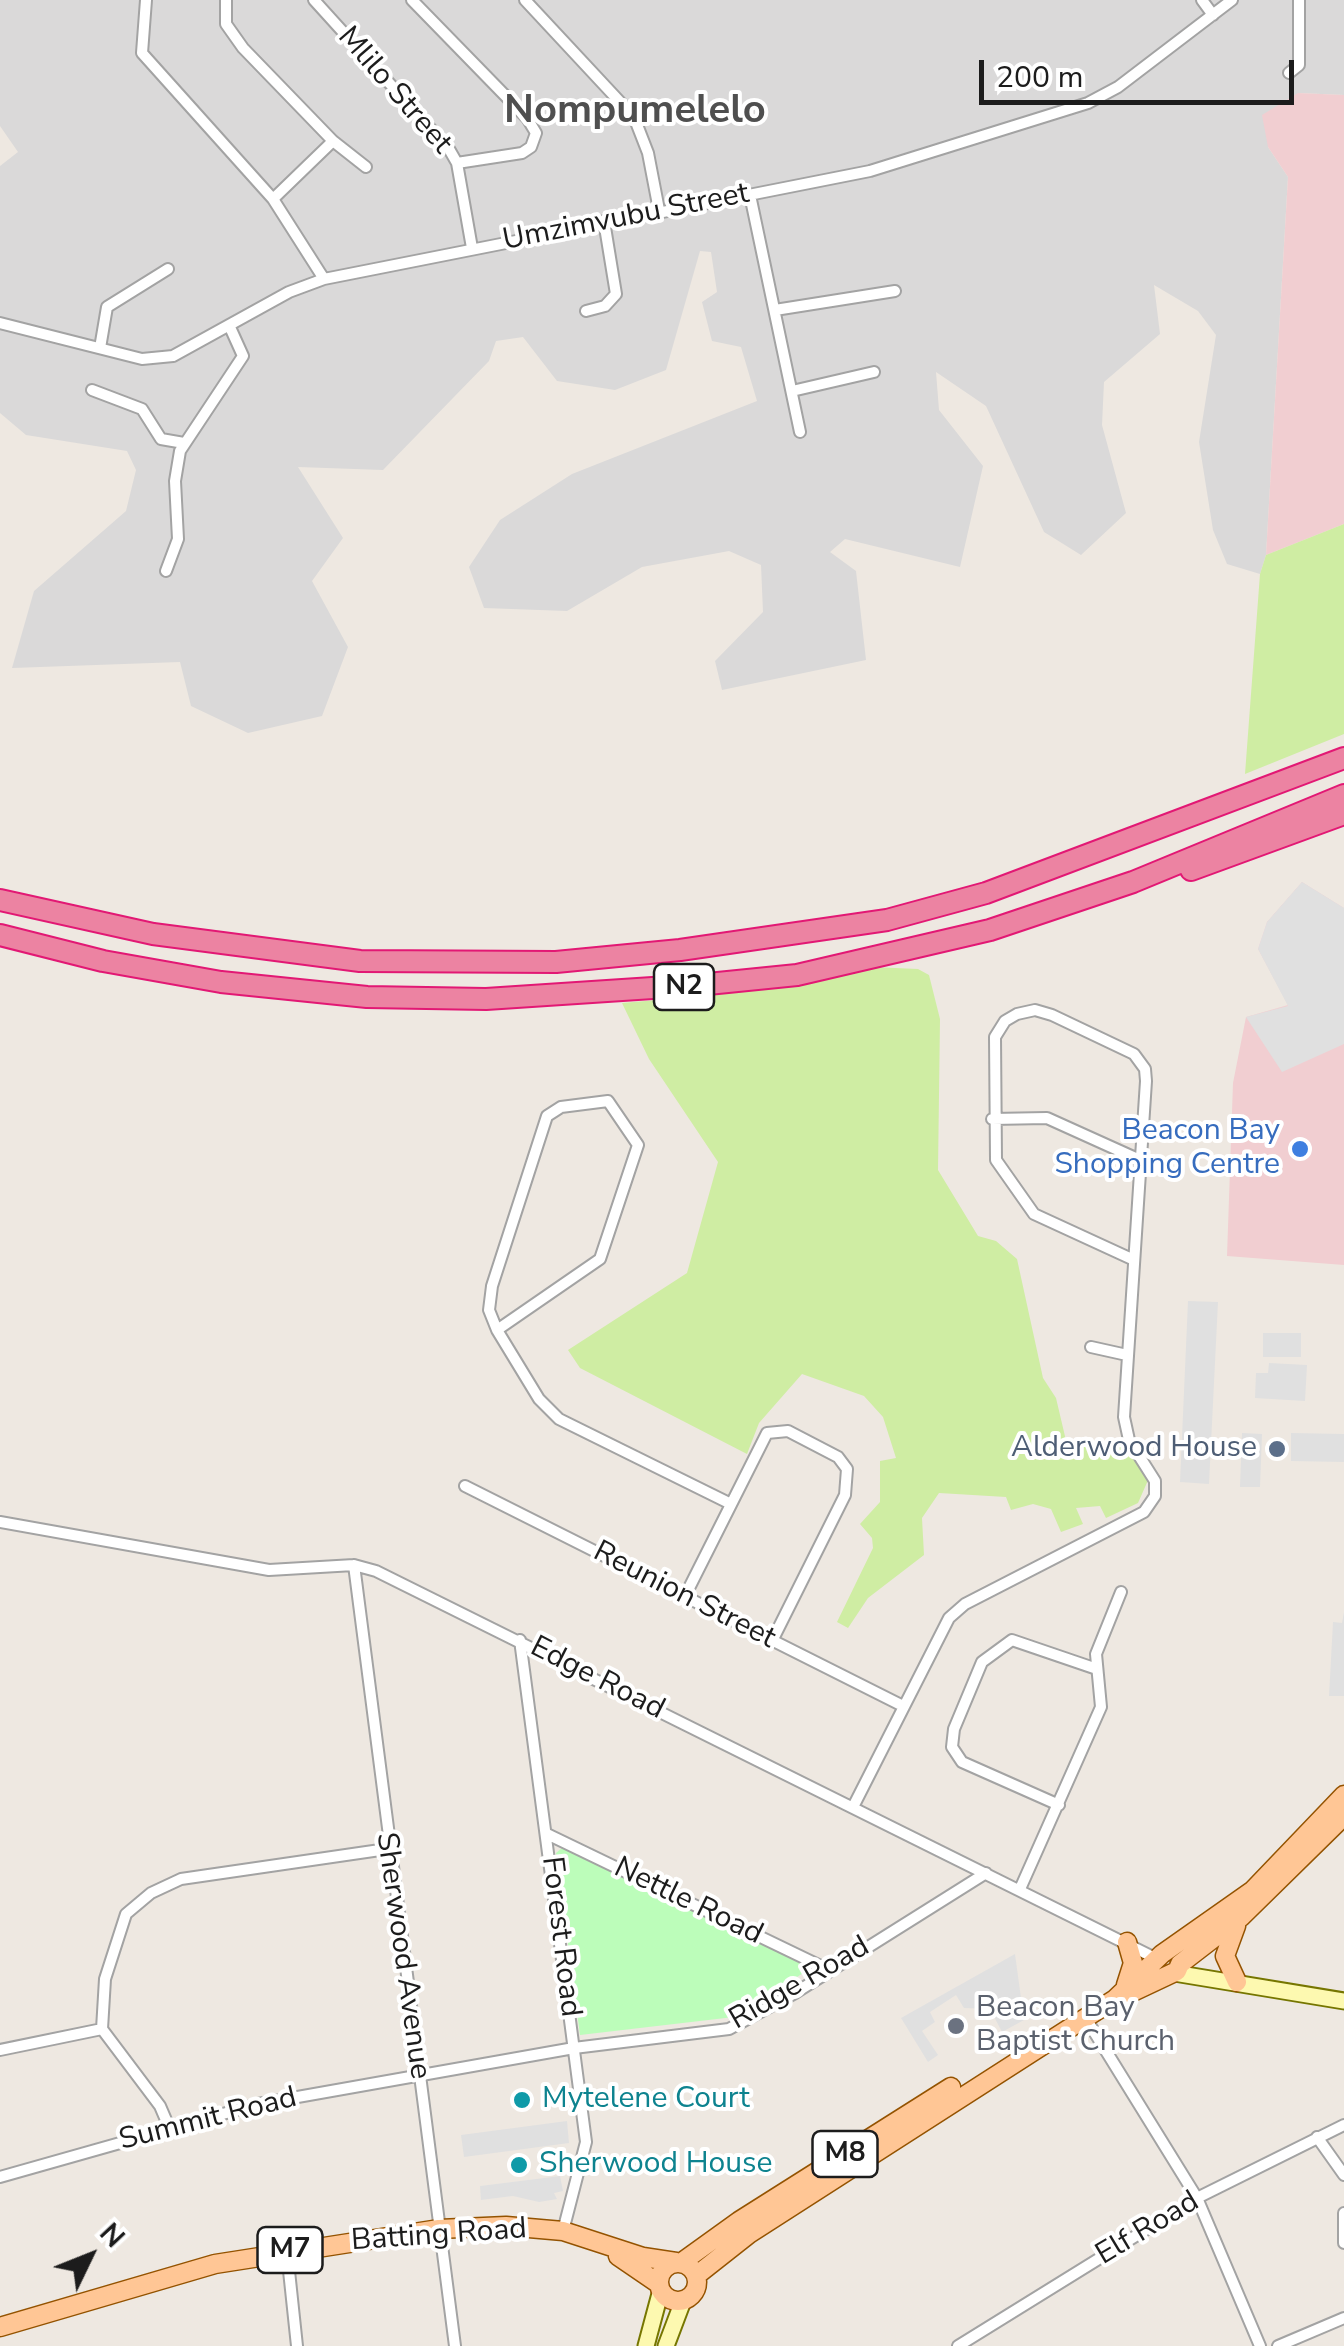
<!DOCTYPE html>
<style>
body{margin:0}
#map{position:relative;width:1344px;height:2346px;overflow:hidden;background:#eee8e1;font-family:"Nunito Sans",sans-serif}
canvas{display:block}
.north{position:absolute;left:40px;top:2206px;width:100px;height:100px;-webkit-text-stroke:8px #fff;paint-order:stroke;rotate:47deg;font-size:28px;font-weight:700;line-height:40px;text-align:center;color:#1c1c1c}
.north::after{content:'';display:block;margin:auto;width:35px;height:45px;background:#1c1c1c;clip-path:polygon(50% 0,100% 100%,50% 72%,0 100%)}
.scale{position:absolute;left:979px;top:60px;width:315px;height:45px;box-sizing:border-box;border:5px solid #1c1c1c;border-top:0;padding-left:12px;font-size:30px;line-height:35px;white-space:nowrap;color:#1c1c1c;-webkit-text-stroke:8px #fff;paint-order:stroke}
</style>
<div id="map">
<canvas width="1344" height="2346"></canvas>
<div class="north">N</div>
<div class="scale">200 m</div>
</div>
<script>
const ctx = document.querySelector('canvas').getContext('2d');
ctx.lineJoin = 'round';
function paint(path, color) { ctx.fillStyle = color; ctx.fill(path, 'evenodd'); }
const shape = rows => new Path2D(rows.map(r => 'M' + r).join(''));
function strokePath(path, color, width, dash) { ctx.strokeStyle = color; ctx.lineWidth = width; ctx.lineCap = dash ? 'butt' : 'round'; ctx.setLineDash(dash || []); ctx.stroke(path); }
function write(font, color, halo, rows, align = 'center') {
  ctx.font = font + ' "Nunito Sans",sans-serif'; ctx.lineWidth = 8; ctx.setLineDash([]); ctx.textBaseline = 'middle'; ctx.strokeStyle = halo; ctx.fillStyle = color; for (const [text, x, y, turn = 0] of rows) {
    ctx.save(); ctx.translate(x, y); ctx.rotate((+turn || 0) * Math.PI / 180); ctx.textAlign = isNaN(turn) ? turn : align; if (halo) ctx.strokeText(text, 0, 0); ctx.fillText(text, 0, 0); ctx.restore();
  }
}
paint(shape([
 [0,0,1344,0,1344,95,1298,93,1268,147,1288,177,1266,555,1260,574,1227,564,1213,530,1199,442,1216,335,1198,311,1154,285,1160,334,1104,382,1102,425,1126,513,1081,555,1044,532,986,406,936,372,939,410,983,466,960,567,845,539,830,552,856,571,866,660,722,690,715,661,763,612,761,565,729,551,642,567,567,611,484,608,469,567,500,520,572,474,757,401,741,347,712,341,702,302,717,292,711,252,700,251,666,370,615,390,557,381,523,337,496,341,489,361,383,470,298,467,343,538,312,581,348,647,322,716,248,733,191,706,180,662,12,668,34,591,126,511,136,470,127,451,26,435,0,413,0,166,18,152,0,126]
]), '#dad9d9');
paint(shape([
 [1298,93,1344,95,1344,524,1266,555,1288,177,1268,147,1262,115],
 [1302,882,1344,908,1344,1265,1227,1256,1233,1083,1246,1017,1288,1005,1258,949,1267,922]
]), '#f1ced1');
paint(shape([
 [1344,524,1344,734,1245,774,1260,574,1266,555],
 [872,967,918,969,929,975,940,1019,938,1170,978,1236,996,1241,1017,1259,1043,1378,1056,1398,1068,1449,1125,1439,1149,1478,1138,1503,1106,1518,1100,1506,1076,1508,1083,1524,1061,1532,1051,1509,1033,1504,1011,1510,1006,1497,939,1493,922,1518,924,1555,868,1598,848,1628,837,1622,873,1548,872,1538,860,1524,880,1502,880,1461,896,1458,883,1417,864,1396,802,1374,759,1423,747,1454,580,1368,568,1350,687,1273,718,1162,649,1059,622,1003,716,995]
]), '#cfeda3');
paint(shape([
 [563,1847,807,1966,808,1970,734,2017,580,2035,556,1853]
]), '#bcfdba');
paint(shape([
 [1302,882,1344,908,1344,1044,1282,1072,1246,1017,1288,1006,1258,949,1267,922],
 [1188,1301,1218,1302,1209,1484,1180,1482],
 [1263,1333,1301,1333,1301,1357,1263,1357],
 [1269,1363,1307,1365,1305,1401,1255,1398,1256,1373,1268,1373],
 [1242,1433,1262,1434,1260,1487,1240,1487],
 [1291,1433,1344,1434,1344,1462,1291,1461],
 [1344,1612,1344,1696,1329,1696,1333,1622,1342,1623],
 [1015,1954,1024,2020,1002,2032,990,2009,964,2008,956,1995,930,2012,935,2022,922,2031,938,2055,928,2062,901,2018],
 [567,2121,569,2143,464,2157,461,2135],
 [560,2176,563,2191,554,2193,557,2199,539,2202,513,2196,481,2200,480,2186]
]), '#e0e0e0');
const street = shape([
 [146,0,142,53,273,199,324,279],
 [226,0,226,24,243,48,333,141,366,167],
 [314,0,449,149,457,163,472,248],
 [412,0,527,118,536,133,531,147,522,153,457,163],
 [525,0,634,117,648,153,659,210],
 [1202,0,1213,15],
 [1289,73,1299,65,1299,0],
 [750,195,800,432],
 [273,199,333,141],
 [775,310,895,291],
 [586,311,605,306,616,294,604,221],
 [0,323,142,359,173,356,289,292,324,279,870,171,1088,103,1118,87,1232,0],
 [100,348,107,307,168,269],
 [92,390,142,409,161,439,184,443],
 [792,391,874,372],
 [166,571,178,539,175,481,180,451,243,356,229,325],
 [992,1119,1047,1118,1140,1160],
 [497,1330,600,1259,638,1145,608,1101,561,1107,547,1116,492,1286,489,1310,497,1330,539,1399,559,1419,731,1504],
 [1091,1347,1127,1355],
 [465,1486,903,1706],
 [0,1522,269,1570,354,1565,376,1571,1157,1959],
 [354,1565,455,2346],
 [685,1596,767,1433,788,1431,838,1457,847,1469,845,1495,772,1641],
 [520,1640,586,2142,563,2231],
 [1059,1805,962,1762,952,1747,954,1729,982,1662,1012,1640,1097,1669],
 [853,1807,949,1618,965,1604,1144,1512,1155,1496,1155,1481,1129,1440,1124,1417,1146,1081,1145,1069,1134,1054,1052,1015,1035,1010,1017,1014,1005,1021,995,1037,996,1160,1034,1214,1134,1260],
 [547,1834,829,1970],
 [1020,1889,1101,1707,1096,1654,1121,1592],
 [1085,2017,1197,2198,1260,2346],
 [0,2050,102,2029],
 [169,2127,160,2106,102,2029,105,1979,126,1914,151,1893,181,1879,387,1849],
 [1317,2137,1344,2175],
 [0,2177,258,2104,574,2048,729,2029,795,1993,986,1873],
 [1344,2213,1344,2243],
 [287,2252,297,2346],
 [958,2346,1197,2198,1344,2125],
 [1278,2346,1344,2318]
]);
const secondary = shape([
 [1174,1973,1344,2001],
 [646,2346,661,2290],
 [666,2346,683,2301]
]);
const primary = shape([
 [1236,1926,1225,1956,1237,1982],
 [1126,1985,1133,1963,1127,1942],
 [1124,1996,1177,1971,1180,1964,1241,1917,1344,1816],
 [618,2256,659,2284],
 [682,2262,739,2221,951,2087],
 '659 2282a19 19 0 1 1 38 0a19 19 0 1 1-38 0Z',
 [697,2275,749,2234,1115,1999,1162,1954,1253,1890,1344,1795],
 [0,2327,215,2264,439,2229,506,2226,563,2231,643,2257,676,2262]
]);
const highway = shape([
 [1191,870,1344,814],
 [0,900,153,934,360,961,556,962,680,950,887,920,986,893,1344,758],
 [0,935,103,961,221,982,367,997,486,999,698,985,797,975,990,930,1133,882,1344,795]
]);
strokePath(street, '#a3a3a3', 14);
strokePath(secondary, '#767600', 19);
strokePath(primary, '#945300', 21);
strokePath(highway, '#e21874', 24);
strokePath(street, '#fff', 10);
strokePath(secondary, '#fdf9b0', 15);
strokePath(primary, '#ffc695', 18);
strokePath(highway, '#ec83a2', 20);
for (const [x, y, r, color] of [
 [1300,1149,10,"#3f7fe0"],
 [1277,1449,10,"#5c6f8a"],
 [956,2026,10,"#6b7280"],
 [522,2100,10,"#0f9aa8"],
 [519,2165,10,"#0f9aa8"]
]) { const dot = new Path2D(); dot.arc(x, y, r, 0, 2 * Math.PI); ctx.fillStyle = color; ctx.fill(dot); strokePath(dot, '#fff', 4); }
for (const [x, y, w] of [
 [684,987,60],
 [845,2154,65],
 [290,2250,65]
]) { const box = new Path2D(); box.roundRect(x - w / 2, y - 23, w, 46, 8); ctx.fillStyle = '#fff'; ctx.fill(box); strokePath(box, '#1c1c1c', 2.5); }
write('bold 28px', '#1c1c1c', null, [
 ["N2",684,987],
 ["M8",845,2154],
 ["M7",290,2250]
]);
write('30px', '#1c1c1c', '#fff', [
 ["Mlilo Street",394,91,49],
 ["Umzimvubu Street",626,218,-11],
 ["Reunion Street",684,1596,27],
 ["Edge Road",597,1679,27],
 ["Nettle Road",688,1902,26],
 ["Forest Road",560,1937,83],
 ["Sherwood Avenue",402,1956,82],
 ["Ridge Road",800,1984,-30],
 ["Summit Road",208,2120,-14],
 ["Elf Road",1148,2229,-31],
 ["Batting Road",439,2236,-4]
]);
write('30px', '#366cbe', '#fff', [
 ["Beacon Bay",1280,1132],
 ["Shopping Centre",1280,1166]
], 'right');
write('30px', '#4e5e75', '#fff', [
 ["Alderwood House",1257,1449]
], 'right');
write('30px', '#5b616d', '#fff', [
 ["Beacon Bay",976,2009],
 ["Baptist Church",976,2043]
], 'left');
write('30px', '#0d838f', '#fff', [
 ["Mytelene Court",542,2100],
 ["Sherwood House",539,2165]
], 'left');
write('bold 40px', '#4f4f4f', '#fff', [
 ["Nompumelelo",635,112]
]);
</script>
